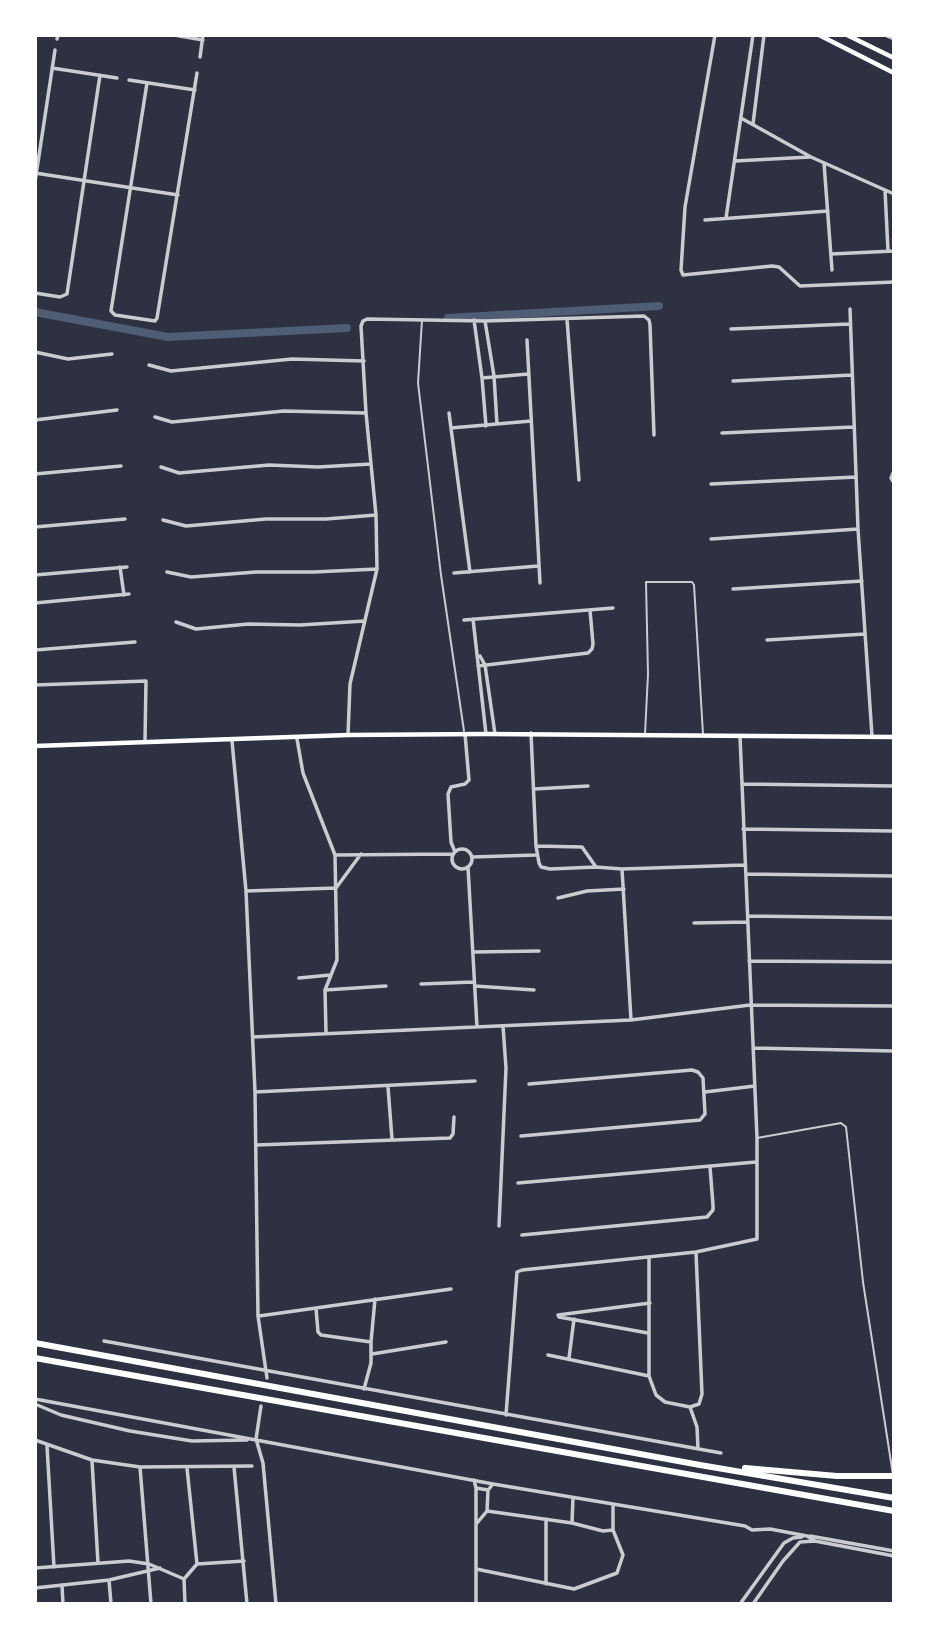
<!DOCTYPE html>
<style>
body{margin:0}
#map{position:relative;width:929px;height:1639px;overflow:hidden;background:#2d3142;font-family:Ubuntu,sans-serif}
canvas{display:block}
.frame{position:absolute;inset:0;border:37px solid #fff;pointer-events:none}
</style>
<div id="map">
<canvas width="929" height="1639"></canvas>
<div class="frame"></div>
</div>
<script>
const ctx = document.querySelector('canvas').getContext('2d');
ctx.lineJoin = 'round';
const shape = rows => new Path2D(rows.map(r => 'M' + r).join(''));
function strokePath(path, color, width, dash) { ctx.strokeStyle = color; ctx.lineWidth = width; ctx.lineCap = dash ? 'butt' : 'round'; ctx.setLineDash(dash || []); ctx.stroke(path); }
strokePath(shape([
 [35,312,168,337,347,328],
 [448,318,659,306]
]), '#4f5d75', 8);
strokePath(shape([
 [422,320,418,383,441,575,464,731],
 [645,734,648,674,646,582,692,582,694,585,703,734],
 [757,1138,841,1123,846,1127,863,1282,893,1475]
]), '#caccd0', 2);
strokePath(shape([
 [174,35,203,40],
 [715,35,685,207,681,270,683,275,772,266,779,267,800,286,894,282],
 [885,35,894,39],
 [57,39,58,35],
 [200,57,203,35],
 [52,68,117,78],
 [129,80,195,90],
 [147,83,111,311,115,315,155,321,157,318,197,73],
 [741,118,811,157,894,194],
 [753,124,764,35],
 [735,161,810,157],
 [824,163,832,270],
 [35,173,178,195],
 [35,182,55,50],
 [885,190,888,251],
 [726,218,753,35],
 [705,220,828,211],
 [831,254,894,251],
 [35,293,60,297,67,294,100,75],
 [850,309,858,529,872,736],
 [567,319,579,480],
 [474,320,482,378,486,426],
 [485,321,494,376,497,424],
 [731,329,849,324],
 [527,340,540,583],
 [35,352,68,359,112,354],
 [149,365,171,371,292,359,364,361],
 [482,378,528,374],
 [733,381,852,375],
 [449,413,470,572],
 [155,417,172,422,284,411,365,413],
 [35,420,117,410],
 [451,428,531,421],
 [722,433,854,427],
 [161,467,179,473,269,465,318,467,371,464],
 [894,471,891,478,894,483],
 [35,474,121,466],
 [711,484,856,477],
 [163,520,186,526,266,519,326,519,376,515],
 [35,527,125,519],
 [711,539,858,529],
 [120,567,124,595],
 [167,572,191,577,256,572,314,572,377,569],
 [454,573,538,566],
 [35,575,127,567],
 [35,586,35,594],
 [733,589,862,581],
 [35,603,129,594],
 [473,619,486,734],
 [464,620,613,608],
 [176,622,196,629,248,624,300,625,365,621],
 [767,640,865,634],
 [35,650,135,642],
 [480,656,485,665,495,734],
 [478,666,588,653,592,649,593,644,590,610],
 [35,685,146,681,145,741],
 [531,733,536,846,539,863,541,867,550,869,596,867],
 [348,735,350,684,377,569,376,515,366,413,361,326,363,321,367,319,485,321,644,316,649,320,650,325,654,435],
 [297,739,303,773,335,855,337,960,325,990,326,1033],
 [232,741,246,891,255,1092,258,1316,267,1378],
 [743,784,894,786],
 [534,789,588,786],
 [743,829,894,831],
 [536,846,582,847,596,867,622,869,744,865],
 '452 859a10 10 0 1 1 20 0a10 10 0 1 1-20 0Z',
 [455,852,451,842,448,794,451,787,465,784,469,780,465,734],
 [335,855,453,854],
 [472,857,536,855],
 [468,867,477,1027],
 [622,869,631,1020],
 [746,874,894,876],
 [246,891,336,888,361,854],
 [558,898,587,891,624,889],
 [748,916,894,918],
 [694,923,748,922],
 [473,952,539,951],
 [749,961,894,962],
 [299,978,330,975],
 [421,984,474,982],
 [475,986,534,990],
 [325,990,386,986],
 [253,1037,631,1020,750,1005,894,1006],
 [753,1048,894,1051],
 [388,1087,392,1139],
 [255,1092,475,1081],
 [705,1092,755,1086],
 [521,1136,700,1120,705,1114,703,1078,698,1072,692,1070,529,1084],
 [256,1145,450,1138,453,1134,454,1117],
 [518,1183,756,1162],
 [499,1226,506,1068,503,1026],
 [522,1235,707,1217,713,1210,713,1205,710,1167],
 [649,1257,649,1376,656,1395,665,1402,690,1407,699,1404,702,1394,696,1253],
 [316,1308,318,1332,321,1335,371,1342,371,1363,364,1389],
 [558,1315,650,1303],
 [558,1315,559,1317,648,1333],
 [259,1316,451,1289],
 [104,1341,721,1453],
 [371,1342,375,1299],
 [372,1354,446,1342],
 [548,1355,649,1376],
 [569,1358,574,1319],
 [35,1399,493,1484,745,1526,752,1530,770,1529,807,1536,815,1541],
 [35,1404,61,1415,130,1431,192,1441,247,1440],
 [261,1406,256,1439,263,1463,276,1604],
 [690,1407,697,1427,698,1449],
 [506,1415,517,1272,522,1270,696,1252,757,1239,757,1138,740,736],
 [35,1440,92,1460,140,1467,252,1466],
 [47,1446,54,1567],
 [92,1461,98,1563],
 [140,1467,151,1604],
 [234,1467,247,1604],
 [187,1468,197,1564],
 [474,1480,476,1488,488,1490],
 [487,1511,572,1523,603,1531,613,1530],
 [477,1523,487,1511,488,1490,493,1484],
 [572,1523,573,1498],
 [810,1536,894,1551],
 [35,1568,129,1561,149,1564,184,1579,185,1604],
 [476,1569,574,1589,617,1573,623,1555,613,1530,613,1505],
 [184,1579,197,1564,244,1561],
 [109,1580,111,1604],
 [546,1584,546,1519],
 [62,1585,63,1604],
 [35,1588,109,1580,160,1568],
 [476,1604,476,1488],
 [740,1604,784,1543,793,1538,802,1537],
 [753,1604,783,1561,800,1542,815,1541,894,1556]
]), '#caccd0', 3.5);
strokePath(shape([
 [819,35,894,73],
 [847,35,894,58],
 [35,746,348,735,486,734,894,737]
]), '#fff', 4.5);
strokePath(shape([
 [35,1343,700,1465,894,1498],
 [35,1358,894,1511],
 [745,1468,837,1476,893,1476]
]), '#fff', 6);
</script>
